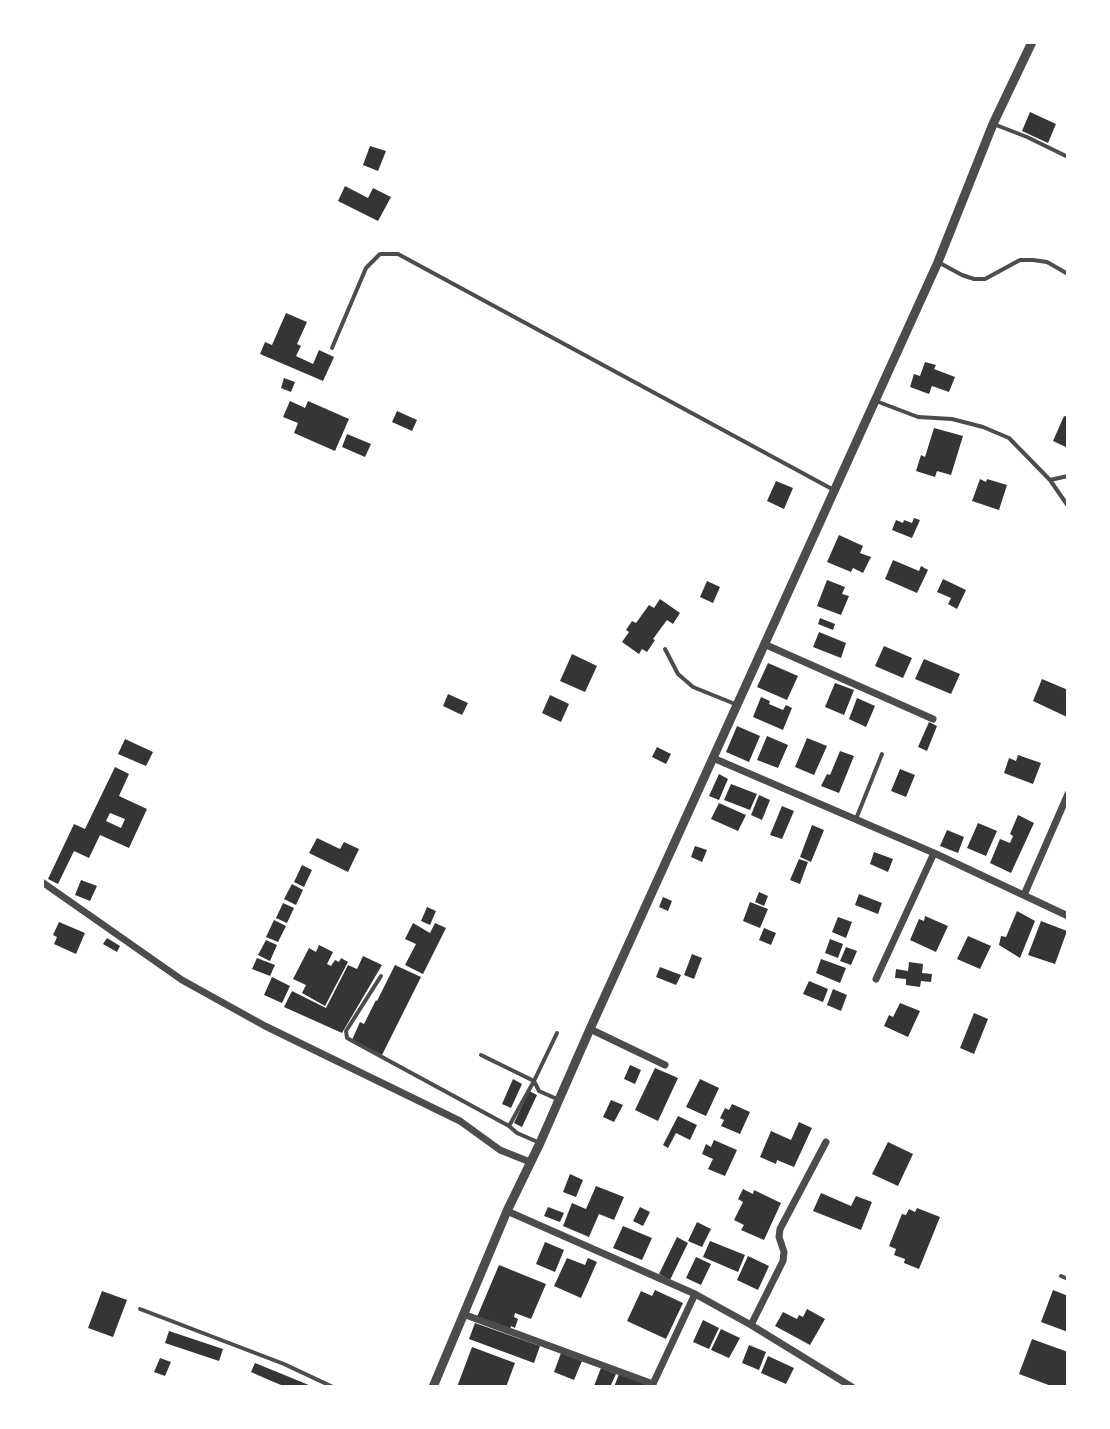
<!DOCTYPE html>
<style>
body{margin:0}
#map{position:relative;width:1110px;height:1429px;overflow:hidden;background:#fff;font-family:Barlow,sans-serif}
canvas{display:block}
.frame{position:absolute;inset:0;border:44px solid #fff;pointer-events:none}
</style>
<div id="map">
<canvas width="1110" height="1429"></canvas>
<div class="frame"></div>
</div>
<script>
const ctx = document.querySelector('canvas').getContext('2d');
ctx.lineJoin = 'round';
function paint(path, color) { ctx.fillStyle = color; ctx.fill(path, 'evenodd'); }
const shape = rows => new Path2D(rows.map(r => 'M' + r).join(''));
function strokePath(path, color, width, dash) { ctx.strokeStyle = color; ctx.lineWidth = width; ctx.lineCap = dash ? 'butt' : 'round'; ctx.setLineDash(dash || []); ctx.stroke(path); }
paint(shape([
 [1030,112,1056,124,1048,143,1022,131],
 [370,146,386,151,378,171,363,165],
 [345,186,368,198,373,188,391,197,378,221,338,201],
 [286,313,307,322,297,344,301,346,296,356,313,364,319,350,334,357,323,381,260,354,265,342,272,345],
 [925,362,936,365,934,369,955,377,949,392,932,386,929,394,910,387,914,374,920,376],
 [284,378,295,382,291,392,281,388],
 [290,401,305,408,308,401,349,419,335,451,294,433,298,423,283,417],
 [397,411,417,420,412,431,392,422],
 [1064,416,1068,417,1068,448,1053,441],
 [934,428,963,436,951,475,937,471,935,477,916,471,921,455,925,457],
 [347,434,371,444,365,457,342,447],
 [980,479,986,482,987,479,1007,485,999,510,972,501],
 [776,481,793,488,784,509,767,501],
 [914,518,920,520,912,538,892,530,896,520,903,523,904,520,912,523],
 [839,535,863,546,860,553,871,557,863,573,853,568,851,572,827,562],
 [893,560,919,571,921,566,928,570,917,593,885,579],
 [943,579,966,590,957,609,948,604,951,598,937,592],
 [827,580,845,587,842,594,849,596,841,615,817,606],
 [707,581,720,587,713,603,700,597],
 [660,599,680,613,673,624,667,620,653,639,655,640,647,652,642,649,639,654,622,642,629,632,626,630,632,621,636,623,649,605,654,608],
 [820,618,835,624,833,630,818,624],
 [819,632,846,643,841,658,813,647],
 [884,646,912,658,903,678,875,666],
 [572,654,597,666,585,692,560,681],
 [924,659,960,674,951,694,915,679],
 [768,663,798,676,787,700,757,687],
 [1042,679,1068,690,1067,717,1033,701],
 [835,683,854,690,844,715,825,707],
 [448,694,468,703,462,715,443,706],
 [550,695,569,704,561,722,542,713],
 [761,697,770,701,769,704,783,710,786,705,792,708,783,730,753,717],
 [857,698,875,706,866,727,849,719],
 [929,722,937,726,927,751,918,747],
 [737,726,760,736,749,762,726,752],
 [767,736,788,745,778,768,757,760],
 [807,738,827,746,814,775,795,767],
 [125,739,153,752,146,766,118,754],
 [657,747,671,754,666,764,652,757],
 [840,751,854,756,839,793,821,786,827,774,830,775],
 [1018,755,1041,763,1033,784,1004,773,1009,758,1016,761],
 [115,767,129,774,119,796,147,809,129,848,100,835,89,858,74,851,58,884,48,879,74,824,85,829],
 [110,813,125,819,121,828,106,821],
 [900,769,915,775,906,797,891,791],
 [719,774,728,779,719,800,709,796],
 [731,784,757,794,750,810,724,800],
 [759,795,770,800,762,820,751,815],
 [719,803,746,815,738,831,711,819],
 [782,806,794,811,782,839,770,835],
 [1018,815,1034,823,1011,873,990,863,1000,839,1010,843,1013,836,1010,834],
 [978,823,997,831,986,856,967,848],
 [812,825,824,830,811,862,800,857],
 [947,830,964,837,958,853,940,846],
 [317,838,340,849,344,842,359,849,348,872,309,853],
 [695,846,707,850,702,862,691,857],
 [874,852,893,859,888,872,870,864],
 [799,859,808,862,800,884,790,880],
 [302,865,312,870,304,887,294,882],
 [81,880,97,886,90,901,75,895],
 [292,884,303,890,296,905,284,899],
 [759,892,768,896,764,906,755,902],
 [859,894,882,903,878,914,855,905],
 [663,897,672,901,668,911,659,907],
 [750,902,768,909,760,928,743,921],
 [283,903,294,908,287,923,276,918],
 [427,907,436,911,430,925,421,921],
 [1017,911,1035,921,1020,958,999,945,1001,936,1006,937],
 [925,916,948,926,936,952,910,940,919,919,924,921],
 [838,917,852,922,846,938,832,932],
 [274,920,286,926,278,942,266,937],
 [1041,921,1067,931,1055,964,1028,955],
 [59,922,85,933,76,954,54,944,57,937,53,935],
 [413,923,430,933,435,923,446,928,423,974,405,965,416,944,405,939],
 [764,928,776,933,771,945,759,940],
 [968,936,991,946,980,969,957,959],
 [107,938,120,946,117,952,103,944],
 [830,939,843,944,838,958,825,953],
 [266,940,277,945,270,961,258,955],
 [319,945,333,952,327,964,331,966,335,960,339,962,341,958,348,962,325,1006,302,993,306,985,293,979,309,948,316,952],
 [846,947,857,951,851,965,840,961],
 [692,954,702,958,694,979,684,975],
 [363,956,382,965,342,1033,284,1007,292,991,326,1008,348,965,357,969],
 [257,958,275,965,270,976,252,969],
 [821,959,846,968,840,983,816,973],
 [909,962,923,964,922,973,932,974,931,982,921,981,920,987,906,985,906,979,895,978,896,969,908,971],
 [395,965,421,977,382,1055,352,1040,360,1022,364,1024,376,1000,377,1001],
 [660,967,681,975,676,985,656,977],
 [272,977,290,986,282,1003,264,995],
 [809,981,828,989,823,1002,803,994],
 [833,989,847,995,841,1011,827,1005],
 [900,1003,920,1011,908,1037,884,1026,889,1015,893,1017],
 [974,1013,988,1019,974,1054,960,1048],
 [630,1065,641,1070,635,1084,624,1079],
 [655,1068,678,1078,658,1121,635,1110],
 [513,1079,522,1084,511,1108,502,1104],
 [700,1079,719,1088,706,1116,686,1107],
 [529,1091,537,1095,522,1127,514,1123],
 [611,1100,623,1105,614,1122,603,1117],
 [732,1104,750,1112,740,1134,721,1126,724,1120,720,1118,725,1108,729,1110],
 [678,1116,697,1125,690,1140,676,1133,668,1148,663,1145],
 [799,1122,812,1128,794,1167,777,1160,776,1164,760,1157,771,1131,791,1140],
 [714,1140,737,1150,725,1176,708,1169,713,1159,702,1154,706,1144,711,1147],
 [888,1142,913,1154,898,1186,872,1174],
 [570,1174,583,1180,576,1197,563,1192],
 [596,1186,624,1197,614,1220,599,1214,589,1237,563,1226,572,1203,586,1209],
 [743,1189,753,1194,754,1190,781,1203,764,1240,741,1230,744,1225,734,1220,743,1202,738,1199],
 [821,1193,851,1206,856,1196,872,1202,861,1230,813,1211],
 [548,1207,564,1213,560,1222,544,1216],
 [640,1207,650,1212,643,1226,633,1221],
 [917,1208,940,1217,919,1269,904,1263,905,1259,894,1255,896,1249,889,1246,902,1214,906,1215,909,1209,915,1212],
 [697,1222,711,1229,702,1247,688,1241],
 [623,1226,652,1238,642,1260,613,1248],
 [677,1237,688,1243,670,1280,659,1274],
 [710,1241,745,1255,738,1272,703,1257],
 [545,1242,564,1250,555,1272,536,1264],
 [748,1256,769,1266,758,1290,737,1280],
 [696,1257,711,1264,701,1285,686,1278],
 [567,1258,585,1265,588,1258,597,1262,581,1298,554,1286],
 [499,1265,546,1284,531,1319,515,1313,514,1317,518,1319,515,1328,511,1326,510,1330,477,1317],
 [655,1290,683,1303,666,1339,627,1321,641,1291,652,1296],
 [1053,1290,1068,1296,1068,1332,1041,1322],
 [102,1291,127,1300,113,1337,88,1328],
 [807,1309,825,1319,810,1345,775,1326,783,1312,797,1319,799,1315,803,1317],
 [703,1320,719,1328,709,1349,693,1342],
 [475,1323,540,1346,534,1363,469,1339],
 [721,1329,740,1338,729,1358,711,1350],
 [169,1331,223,1349,219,1361,165,1343],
 [1032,1339,1068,1352,1068,1387,1054,1387,1019,1374],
 [749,1345,766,1352,759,1370,742,1363],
 [472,1347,515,1363,506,1387,457,1387],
 [561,1353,582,1361,574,1380,554,1372],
 [768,1356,794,1368,786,1384,761,1373],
 [160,1358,171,1362,165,1376,154,1372],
 [255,1363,304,1383,313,1387,286,1387,269,1380,251,1372],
 [601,1368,616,1374,610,1387,594,1386],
 [619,1374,645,1384,644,1387,614,1387]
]), '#353535');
strokePath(shape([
 [996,125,1027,137,1068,157],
 [938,262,962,275,974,279,985,279,1020,260,1033,260,1047,262,1068,274],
 [332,348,366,268,380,254,398,254,832,489],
 [876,401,918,417,952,419,983,427,1009,438,1050,480,1068,506],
 [1050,480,1068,476],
 [665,649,678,674,693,687,735,704],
 [856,819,882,754],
 [381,976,346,1031,347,1038,509,1126,517,1133,540,1143],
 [481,1055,534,1081,539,1091,557,1099],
 [509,1126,534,1081,557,1033],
 [1061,1276,1068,1279],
 [140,1309,284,1364,333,1387]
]), '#4c4c4c', 4);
strokePath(shape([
 [764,644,933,719],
 [713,758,934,853,1068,916],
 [42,882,182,980,265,1026,460,1121,500,1150,530,1162],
 [1024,895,1068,794],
 [876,979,934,853],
 [590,1029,665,1065],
 [507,1211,695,1294,751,1325,852,1387],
 [463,1314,653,1384],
 [751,1325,783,1261,784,1252,779,1237,780,1229,826,1142],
 [652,1386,695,1294]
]), '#4c4c4c', 7);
strokePath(shape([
 [433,1387,507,1211,540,1143,590,1029,938,262,993,124,1032,42]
]), '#4c4c4c', 9);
</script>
